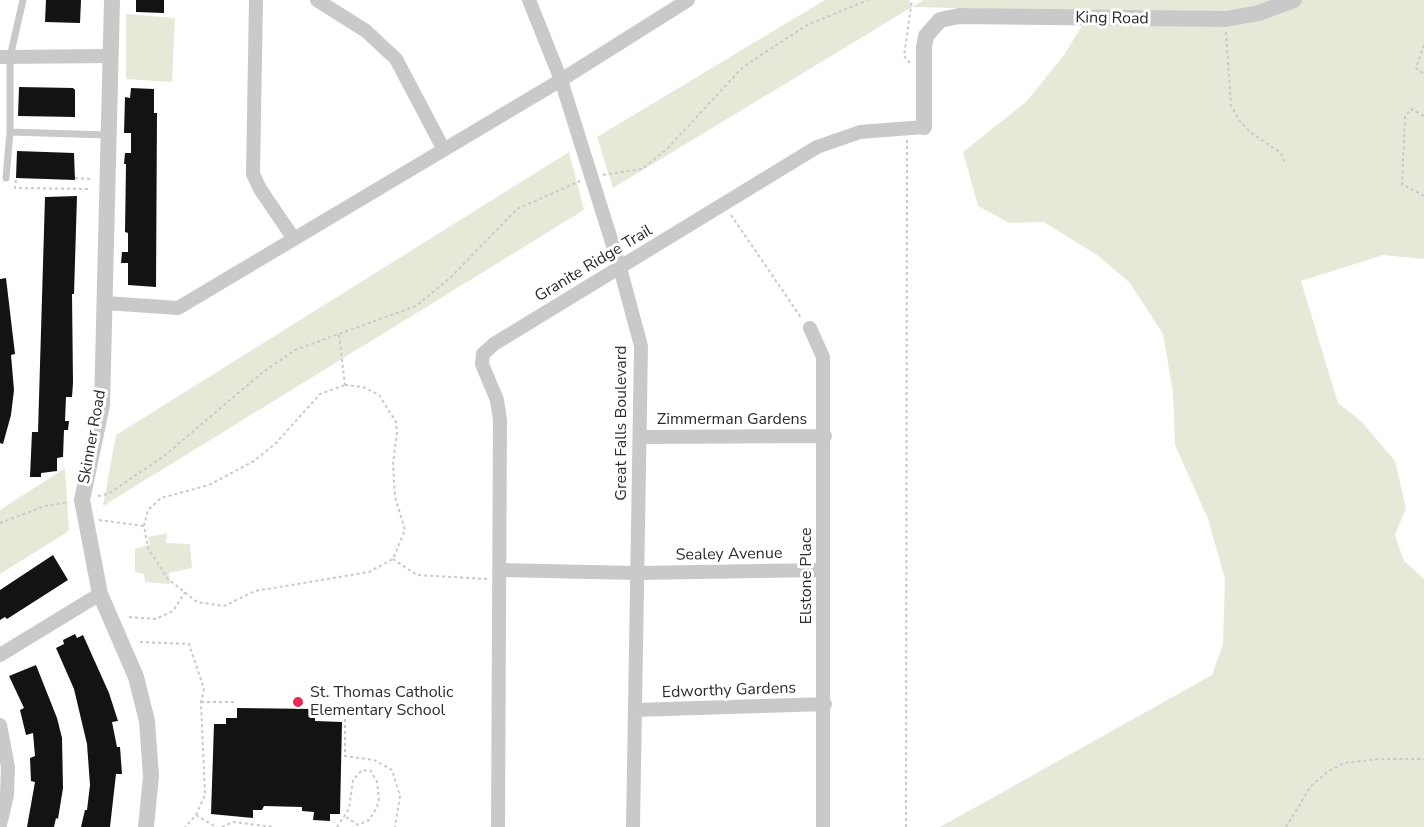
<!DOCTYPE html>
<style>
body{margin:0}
canvas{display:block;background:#fff}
</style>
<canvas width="1424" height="827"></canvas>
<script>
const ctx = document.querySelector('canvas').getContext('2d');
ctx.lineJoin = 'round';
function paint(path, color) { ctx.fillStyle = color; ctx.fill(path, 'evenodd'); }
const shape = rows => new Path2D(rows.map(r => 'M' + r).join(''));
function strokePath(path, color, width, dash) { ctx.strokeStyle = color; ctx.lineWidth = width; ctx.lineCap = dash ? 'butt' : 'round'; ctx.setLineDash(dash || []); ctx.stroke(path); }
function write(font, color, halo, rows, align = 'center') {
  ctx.font = font + ' "Nunito Sans",sans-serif'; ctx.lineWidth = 6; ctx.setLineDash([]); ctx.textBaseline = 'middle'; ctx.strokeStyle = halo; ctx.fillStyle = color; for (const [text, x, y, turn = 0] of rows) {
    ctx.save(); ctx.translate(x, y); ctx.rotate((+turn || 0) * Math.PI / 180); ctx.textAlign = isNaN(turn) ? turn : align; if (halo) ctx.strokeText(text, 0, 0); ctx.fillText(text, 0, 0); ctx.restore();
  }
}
paint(shape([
 [825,0,909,0,912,7,924,0,1424,0,1424,259,1383,255,1301,281,1338,403,1361,421,1395,461,1406,508,1395,535,1404,561,1424,579,1424,827,940,827,1212,675,1223,644,1225,579,1208,519,1175,445,1173,392,1163,334,1130,283,1097,255,1044,222,1009,223,978,206,963,152,1026,102,1064,55,1091,11,912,7,613,188,597,137],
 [126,14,175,18,172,82,126,79],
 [569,152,584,210,103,506,116,435],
 [65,468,69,531,0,574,0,510],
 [167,533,166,543,190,544,192,568,169,573,170,584,145,582,144,574,135,572,135,549,150,544,148,537]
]), '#e5ead8');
paint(shape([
 [46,0,81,0,80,23,45,22],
 [136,0,164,0,164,13,136,12],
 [19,87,73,88,75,90,75,117,18,116],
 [131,88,154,89,154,113,157,113,156,287,128,285,128,263,121,263,122,252,128,252,128,233,125,232,126,164,124,164,125,153,131,153,131,133,124,133,125,97,130,98],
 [17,151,74,153,75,180,16,178],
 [77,196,74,294,72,294,73,383,72,397,66,397,65,421,69,421,68,430,64,430,63,457,57,458,57,471,41,473,41,477,30,477,32,432,38,432,45,197],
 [6,278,15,354,11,355,14,390,11,415,3,444,0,443,0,279],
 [53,555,68,580,7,619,5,617,0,620,0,590],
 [75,634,77,638,83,635,109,693,118,721,112,722,117,747,120,747,122,774,116,774,110,827,81,827,85,810,87,810,90,785,87,744,74,689,56,648,64,644,63,640],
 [36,665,57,718,62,738,63,788,58,819,56,818,54,827,27,827,35,782,31,781,30,758,35,756,33,733,26,735,20,710,24,708,9,676],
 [237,708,315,709,315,721,342,722,340,814,330,814,330,821,313,820,314,812,302,811,302,807,264,806,262,810,253,810,253,818,211,814,214,724,226,724,226,718,237,718]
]), '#131313');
strokePath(shape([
 [1226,32,1231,105,1239,120,1250,132,1281,153,1285,164],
 [1424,45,1416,68,1424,74],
 [910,63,904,56,912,0],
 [1424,116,1411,109,1405,117,1402,184,1424,196],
 [603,175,642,169,667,149,743,67,807,25,868,0],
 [75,178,90,179],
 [16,180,15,188,90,189],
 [731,215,802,319],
 [339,335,345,385],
 [345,385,363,387,379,395,396,422,397,433,393,463,395,497,405,530,393,559,369,572,255,591,224,606,197,602,168,579,148,548,144,526,148,510,161,498,209,485,254,461,276,443,320,394,345,385],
 [98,496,108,494,164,456,263,372,295,350,416,306,450,278,517,209,580,181],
 [99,520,144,526],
 [0,523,45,506,69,502],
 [393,559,417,575,487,579],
 [129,617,156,619,173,611,185,592],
 [140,642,189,644,204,689,201,702,205,795,196,815,185,827],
 [201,702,237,702],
 [345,719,345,756,374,760,392,770,400,796,395,827],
 [196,815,216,827],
 [222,827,233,822,274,827],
 [337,827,349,809,353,780,362,770,371,771,377,782,379,800,376,809,369,820,358,825,346,817],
 [906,827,907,140],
 [1286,827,1311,786,1327,772,1344,763,1378,759,1424,759]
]), '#c9c9c9', 2, [3, 3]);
strokePath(shape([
 [10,132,107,135],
 [6,178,10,132,10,57,23,0]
]), '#c9c9c9', 7);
strokePath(shape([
 [256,0,253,174,260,189,294,239],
 [317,0,366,31,396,59,444,150],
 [529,0,561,80,620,268,641,346,633,827],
 [0,57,110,56],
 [105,303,178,308,561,80,688,0],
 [810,328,823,357,823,827],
 [640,437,825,436],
 [499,570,637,573,822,570],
 [0,655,100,594],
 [635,710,825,704],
 [0,725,8,767,7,795,0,825],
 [498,827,500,420,497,400,482,364,483,354,494,344,817,147,860,132,924,127]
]), '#c9c9c9', 14);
strokePath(shape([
 [112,0,102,405,82,500,100,594,136,677,147,721,151,776,146,827],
 [924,127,924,47,926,36,940,20,959,16,1226,19,1259,13,1294,0]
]), '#c9c9c9', 16);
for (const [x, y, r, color] of [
 [298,702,6,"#e92853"]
]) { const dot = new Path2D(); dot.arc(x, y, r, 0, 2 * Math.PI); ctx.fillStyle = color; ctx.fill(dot); strokePath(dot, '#fff', 2); }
write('16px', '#2c2c2c', '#fff', [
 ["King Road",1112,19,1],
 ["Granite Ridge Trail",594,264,-31],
 ["Zimmerman Gardens",732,420],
 ["Great Falls Boulevard",622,423,-90],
 ["Skinner Road",93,437,-80],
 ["Sealey Avenue",729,555,-1],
 ["Elstone Place",807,576,-90],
 ["Edworthy Gardens",729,691,-2]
]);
write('16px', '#2c2c2c', '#fff', [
 ["St. Thomas Catholic",310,693],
 ["Elementary School",310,711]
], 'left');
</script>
